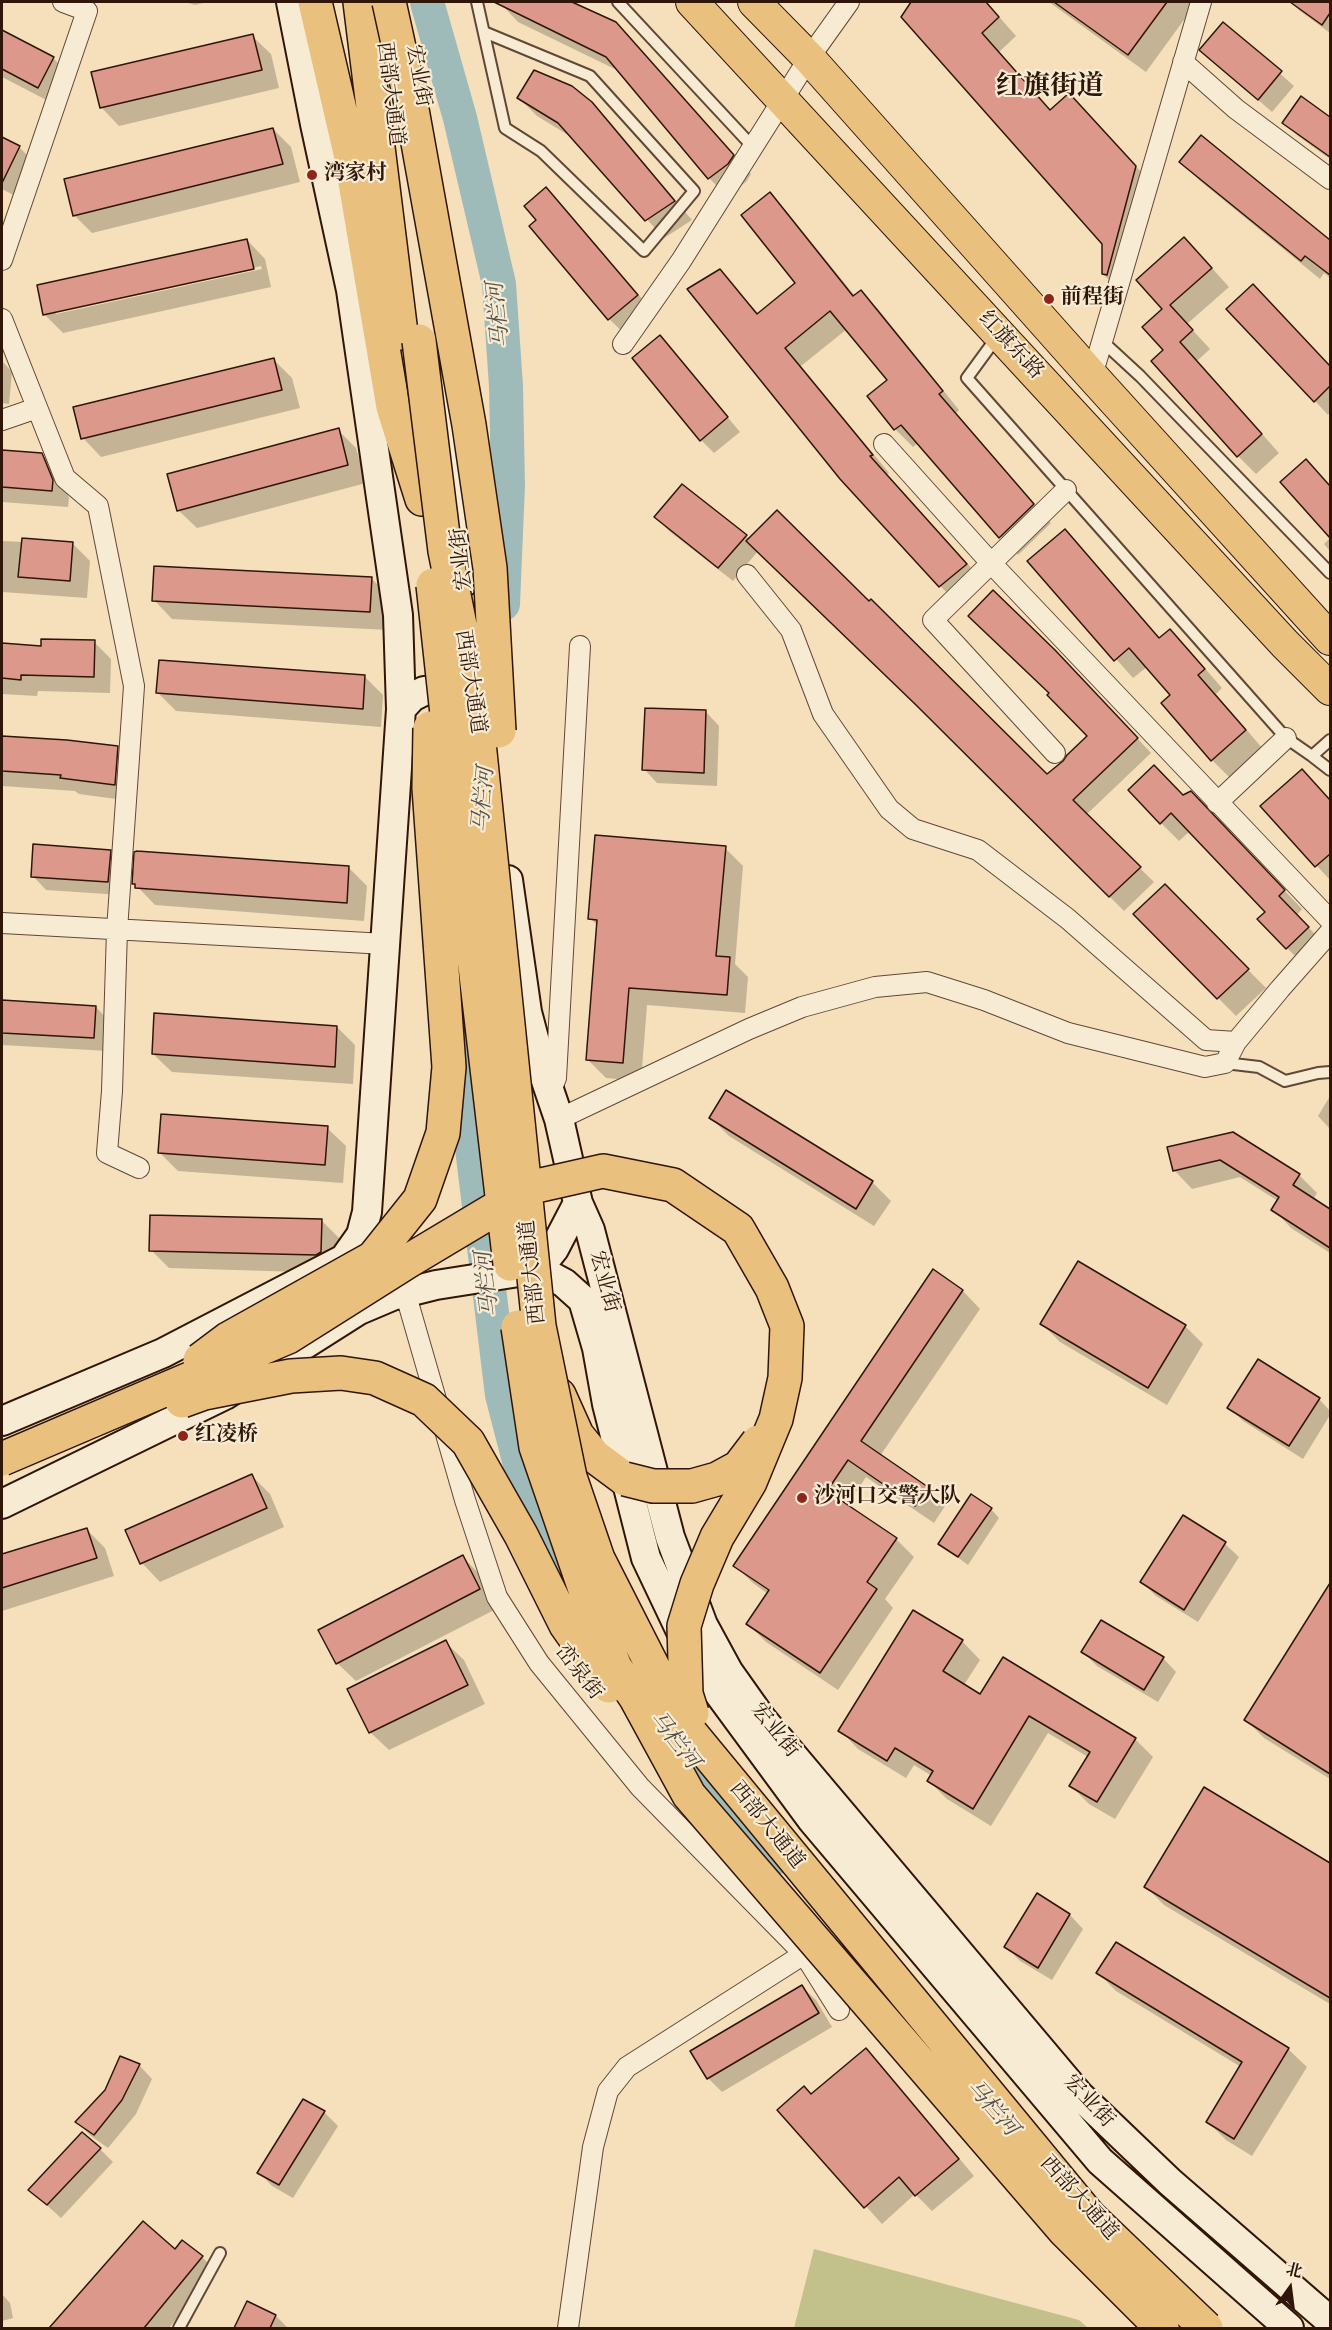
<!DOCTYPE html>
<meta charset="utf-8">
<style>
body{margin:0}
#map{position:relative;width:1332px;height:2330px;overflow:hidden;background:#f5e0bb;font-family:"IM FELL DW Pica","Noto Serif SC",serif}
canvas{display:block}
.frame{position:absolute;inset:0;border:3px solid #2f1609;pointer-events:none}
.north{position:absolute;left:1260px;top:2258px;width:60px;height:60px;-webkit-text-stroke:4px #f8ebd3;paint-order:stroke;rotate:14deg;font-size:16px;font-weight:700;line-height:24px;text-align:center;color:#2f1609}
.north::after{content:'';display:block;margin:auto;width:21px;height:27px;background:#2f1609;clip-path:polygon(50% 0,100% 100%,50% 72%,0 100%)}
</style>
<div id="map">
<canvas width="1332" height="2330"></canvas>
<div class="frame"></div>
<div class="north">北</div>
</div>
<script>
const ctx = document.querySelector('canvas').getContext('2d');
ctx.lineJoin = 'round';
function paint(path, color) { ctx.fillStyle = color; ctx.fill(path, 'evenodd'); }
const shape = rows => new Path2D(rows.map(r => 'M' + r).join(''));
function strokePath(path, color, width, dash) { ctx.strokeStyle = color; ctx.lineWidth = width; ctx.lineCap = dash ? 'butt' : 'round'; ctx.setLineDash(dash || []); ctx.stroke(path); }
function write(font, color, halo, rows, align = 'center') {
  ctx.font = font + ' "IM FELL DW Pica","Noto Serif SC",serif'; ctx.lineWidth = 4.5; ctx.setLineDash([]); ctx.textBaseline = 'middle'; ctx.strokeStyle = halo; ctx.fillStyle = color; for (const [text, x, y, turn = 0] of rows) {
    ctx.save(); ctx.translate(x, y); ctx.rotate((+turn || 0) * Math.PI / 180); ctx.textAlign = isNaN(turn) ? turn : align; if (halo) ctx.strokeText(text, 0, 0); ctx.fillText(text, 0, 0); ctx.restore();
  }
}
paint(shape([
 [814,2249,1079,2320,1088,2328,794,2328]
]), '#c2c18c');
paint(shape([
 [185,2,208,2,195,5],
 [501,2,569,2,615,24,751,174,746,182,727,196,709,178,621,72,518,22,500,3],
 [912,2,986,2,1016,36,999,52,1051,111,1087,113,1153,185,1122,292,1103,274,1103,244,903,16],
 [1049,2,1197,2,1146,72],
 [1291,2,1330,2,1330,33,1300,11],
 [1224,24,1294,86,1272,112,1201,50],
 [2,31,53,58,71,76,56,105,2,77],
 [252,36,271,54,279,88,119,126,101,107],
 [519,98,591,103,610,122,692,220,664,238,573,138,537,116],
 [1301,98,1330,119,1330,159,1298,136,1284,122],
 [273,129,291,147,300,182,92,233,74,215],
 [1202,137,1330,242,1330,278,1324,273,1320,279,1199,180,1181,162],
 [2,138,19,147,38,166,21,199,2,189],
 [546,189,564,207,655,314,628,337,609,319,538,220],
 [769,194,787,212,855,296,861,292,878,309,959,410,956,413,1051,523,1018,555,918,443,913,447,895,429,869,397,889,381,847,329,801,366,889,473,887,474,984,582,958,603,940,586,719,271,759,314,798,283],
 [247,240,265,259,271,287,63,333,45,315],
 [261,266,262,269,56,314,56,311],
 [1202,257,1229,287,1187,324,1210,349,1197,361,1279,453,1256,474,1238,456,1165,350,1164,309],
 [1267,299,1330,367,1330,412,1328,415,1315,401],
 [660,337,740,432,714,453,701,440],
 [274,360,292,378,300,408,101,457,83,438],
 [2,361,12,372,9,404,2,403],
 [338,430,356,448,366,483,197,528,178,510],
 [2,451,41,454,59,471,69,498,68,507,2,502],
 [1306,461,1330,486,1330,536,1282,482],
 [656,517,746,536,1047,776,1065,762,1089,736,1070,666,1151,753,1086,815,1154,882,1124,911,931,718,758,551,733,581,669,531],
 [1064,531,1161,639,1170,631,1188,649,1222,688,1216,694,1263,749,1230,778,1212,760,1172,695,1147,667,1133,678,1029,561],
 [1330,538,1330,551,1324,544],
 [2,541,73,544,90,561,87,598,2,592],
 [372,579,390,597,388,630,172,619,154,600],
 [94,642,111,659,110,693,38,691,37,696,2,694,2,645,43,648],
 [365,677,383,695,381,727,176,711,158,693],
 [706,712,719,726,717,786,657,783,644,769],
 [2,737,67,742,117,748,134,765,131,801,79,794,75,791,2,786],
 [1302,771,1330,800,1330,880,1262,806],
 [1183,797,1209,811,1302,909,1297,915,1326,946,1305,966,1287,948,1267,912,1190,831,1179,841,1161,823],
 [725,848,743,866,735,964,748,977,745,1013,647,1005,641,1081,606,1078,588,1060,598,926,590,918],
 [110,851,124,865,121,895,46,890,33,876],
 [349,868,367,886,364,921,155,905,134,883],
 [1165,886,1266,988,1236,1016,1135,914],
 [2,1001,96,1007,109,1021,108,1051,2,1045],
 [337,1027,355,1045,353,1084,172,1072,153,1054],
 [727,1092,872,1182,891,1201,874,1226,729,1136,711,1118],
 [1330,1096,1330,1129,1318,1116],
 [327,1128,346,1146,343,1183,178,1171,160,1153],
 [1168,1148,1299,1175,1317,1193,1313,1200,1330,1211,1330,1253,1291,1228,1273,1209,1278,1201,1240,1177,1192,1189,1174,1170],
 [322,1221,340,1239,339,1270,334,1273,169,1268,151,1250],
 [934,1272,963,1291,980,1309,880,1456,927,1488,945,1506,934,1523,866,1477,847,1506,896,1539,914,1557,885,1599,893,1608,838,1690,766,1642,748,1624,768,1594,753,1583,735,1566],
 [1042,1324,1185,1326,1203,1344,1167,1405,1060,1342],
 [1319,1399,1330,1411,1330,1415,1303,1459,1243,1421,1229,1407],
 [252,1476,270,1494,284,1527,160,1582,142,1563,127,1530],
 [991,1509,999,1518,968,1565,940,1544],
 [1183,1517,1225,1544,1239,1557,1198,1622,1156,1596,1142,1582],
 [87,1530,105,1548,114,1576,2,1611,2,1556],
 [463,1557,481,1576,498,1608,356,1681,337,1663],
 [1330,1586,1330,1779,1264,1738,1246,1720],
 [962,1641,980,1660,964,1685,981,1696,1135,1739,1153,1757,1115,1819,1089,1804,1071,1786,1088,1757,1048,1733,991,1826,947,1799,929,1781,932,1776,914,1765,906,1778,858,1749,840,1730],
 [445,1642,464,1660,485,1704,389,1750,370,1732],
 [1083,1652,1163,1658,1176,1672,1158,1702,1097,1666],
 [1205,1789,1330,1865,1330,2004,1164,1905,1146,1887],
 [1038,1896,1070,1915,1083,1929,1052,1980,1020,1961,1006,1947],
 [1098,1973,1288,2049,1307,2067,1252,2156,1226,2140,1208,2122,1241,2067,1116,1991],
 [802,1987,816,2000,832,2027,722,2092,708,2078,692,2052],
 [866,2050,882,2066,974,2176,932,2211,915,2194,882,2224,779,2110,812,2096],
 [139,2065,152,2079,136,2114,108,2148,91,2136,77,2122],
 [324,2112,338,2126,293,2198,272,2186,259,2172],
 [100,2149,113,2162,61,2218,30,2190],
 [143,2223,175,2251,202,2257,215,2270,169,2328,51,2328],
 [2,2294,10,2303,13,2318,2,2321],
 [248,2303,276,2316,288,2328,236,2328]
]), '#0003');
strokePath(shape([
 [427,2,460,118,499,284,506,386,508,485,503,604],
 [474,1038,470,1132,502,1395,538,1534,557,1573],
 [662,1729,681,1753,775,1858]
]), '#9fbbb9', 34);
const building = shape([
 [494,2,572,2,616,22,734,155,728,164,708,179,606,57,494,2],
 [911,2,986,2,999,17,982,33,1050,110,1069,93,1136,166,1107,275,1102,274,1102,244,901,17,911,2],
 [1054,2,1167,2,1128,55,1054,2],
 [1290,2,1330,2,1330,13,1322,25,1290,2],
 [1223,22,1282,71,1258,100,1199,50,1223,22],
 [2,30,54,57,38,88,2,69,2,30],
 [253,34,262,70,100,108,91,72,253,34],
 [534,70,572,86,592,102,675,201,645,221,558,123,517,98,534,70],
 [1301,96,1330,117,1330,157,1282,123,1301,96],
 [273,128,283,164,73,216,64,179,273,128],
 [1201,135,1330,240,1330,275,1305,256,1301,261,1179,162,1201,135],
 [2,137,20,146,2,183,2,137],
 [546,187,638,295,608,320,529,226,536,220,524,206,546,187],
 [770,192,853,296,861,290,943,391,939,394,1034,504,999,538,901,425,894,430,867,396,887,380,830,311,785,348,873,455,870,456,967,564,939,587,840,479,687,289,720,269,757,314,795,283,741,215,770,192],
 [1184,237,1212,268,1170,305,1193,330,1180,342,1262,434,1237,457,1151,361,1163,350,1142,327,1162,309,1136,280,1184,237],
 [247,239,254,269,43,315,37,285,247,239],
 [1253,284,1330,366,1330,386,1314,402,1226,309,1253,284],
 [660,335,728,417,700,441,632,358,660,335],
 [274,358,282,390,81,439,73,407,274,358],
 [339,428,348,465,177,511,167,474,339,428],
 [2,450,42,453,53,480,52,491,2,487,2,450],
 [1306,459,1330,486,1330,538,1280,482,1306,459],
 [682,484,747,535,718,568,654,517,682,484],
 [777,510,869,601,871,599,1047,774,1063,761,1067,755,1087,736,1047,695,1049,693,968,616,993,590,1055,650,1138,738,1073,800,1141,867,1109,897,915,704,746,541,777,510],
 [1065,529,1159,638,1170,629,1205,669,1198,675,1246,730,1211,761,1161,703,1170,695,1129,648,1114,661,1027,561,1065,529],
 [22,538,73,542,70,581,18,577,22,538],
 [154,566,372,577,370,612,152,601,154,566],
 [41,639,95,640,94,677,21,675,21,680,2,678,2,643,41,646,41,639],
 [159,660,365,675,363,709,156,693,159,660],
 [645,708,706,710,704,773,642,770,645,708],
 [2,736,67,740,118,746,115,785,60,778,61,775,2,771,2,736],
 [1154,765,1183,795,1191,791,1285,890,1279,896,1309,927,1286,949,1257,919,1265,912,1171,813,1160,824,1128,790,1154,765],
 [1302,769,1330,800,1330,854,1315,867,1260,806,1302,769],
 [595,835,726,846,716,956,730,957,727,995,629,988,623,1063,586,1060,597,920,588,919,595,835],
 [33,844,111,850,108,882,31,877,33,844],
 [137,851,349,866,347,903,135,888,135,884,132,884,134,852,137,851],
 [1165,884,1249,969,1217,999,1133,914,1165,884],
 [2,1000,96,1006,94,1038,2,1033,2,1000],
 [154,1013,337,1026,335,1067,152,1054,154,1013],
 [726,1090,873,1181,856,1209,709,1118,726,1090],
 [161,1114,328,1126,325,1165,158,1153,161,1114],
 [1233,1132,1300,1174,1293,1185,1330,1209,1330,1248,1271,1210,1279,1197,1220,1160,1173,1171,1167,1147,1233,1132],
 [150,1215,322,1219,321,1252,316,1255,149,1251,150,1215],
 [1078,1261,1186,1325,1148,1388,1040,1324,1078,1261],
 [933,1269,963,1290,861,1441,928,1487,915,1506,848,1460,827,1491,897,1538,867,1582,877,1589,820,1673,746,1624,769,1590,733,1566,933,1269],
 [1258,1359,1320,1398,1289,1446,1227,1408,1258,1359],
 [252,1474,267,1508,140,1564,125,1530,252,1474],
 [971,1494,992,1508,958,1557,938,1544,971,1494],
 [1183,1515,1226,1542,1184,1610,1140,1582,1183,1515],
 [87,1528,97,1558,2,1588,2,1554,87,1528],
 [463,1555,480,1589,336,1664,318,1630,463,1555],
 [1330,1583,1330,1774,1244,1720,1330,1583],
 [913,1610,963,1640,943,1671,980,1694,1003,1657,1136,1738,1097,1802,1069,1786,1090,1752,1029,1716,973,1809,927,1781,933,1771,895,1748,887,1761,838,1731,913,1610],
 [1101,1620,1164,1657,1144,1690,1081,1652,1101,1620],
 [446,1640,468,1685,369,1733,347,1689,446,1640],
 [1204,1787,1330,1863,1330,1998,1144,1887,1204,1787],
 [1037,1893,1070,1914,1038,1968,1004,1947,1037,1893],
 [1116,1942,1289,2048,1234,2139,1206,2122,1242,2062,1096,1973,1116,1942],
 [802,1985,819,2013,707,2079,690,2051,802,1985],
 [866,2048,959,2159,915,2196,899,2177,864,2208,777,2110,804,2086,811,2094,866,2048],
 [120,2056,140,2064,122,2100,94,2135,75,2122,105,2090,120,2056],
 [303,2099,325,2111,279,2185,257,2173,303,2099],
 [82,2132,101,2148,47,2205,28,2190,82,2132],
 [143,2221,175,2249,182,2240,203,2256,144,2328,49,2328,143,2221],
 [247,2301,276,2315,270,2328,234,2328,247,2301]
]);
paint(building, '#dc988b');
strokePath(building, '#2f1609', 1.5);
const service = shape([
 [477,2,505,128,541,151,644,251,694,191,590,76,484,32],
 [618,2,752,146],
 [997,337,967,378,1286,738,1312,756],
 [1102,341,1140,376,1330,573],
 [1330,740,1312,756,1330,770],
 [1225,1063,1259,1067,1285,1081,1318,1073,1330,1072],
 [179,2328,220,2253]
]);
const minor = shape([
 [1183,62,1236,109,1330,179],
 [2,260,87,11,63,2],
 [2,319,65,478,98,506,134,686,117,930,112,1091,107,1153,139,1168],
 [623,344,681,261,809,58,849,2],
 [1092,376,1201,2],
 [2,420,37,408],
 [884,444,991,563,1330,920],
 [747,575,791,630,823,714,889,809,913,829,978,850,1068,919,1206,1040,1236,1042],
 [1055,753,933,620,1066,490],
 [1217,803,1286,738],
 [2,923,386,944],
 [550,1093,556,1078,580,646],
 [559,1119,749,1029,802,1007,875,987,927,982,984,1000,1068,1033,1205,1067,1225,1063,1236,1042,1280,989,1330,932],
 [405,1292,465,1500,497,1597,539,1663,640,1787,804,1954,839,2010],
 [568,2328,593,2147,608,2091,627,2067,804,1954]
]);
const secondary = shape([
 [447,376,464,582],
 [401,709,412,697,424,691,438,689,465,698],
 [508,880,527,1012,543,1072,559,1119,578,1203,590,1230,670,1537,703,1625,728,1671,762,1719,1079,2095,1170,2182,1330,2321],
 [538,1269,554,1249,578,1203],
 [2,1421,163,1353,344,1259,361,1235,367,1212,401,709,398,615,351,290,315,124,291,2],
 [2,1504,225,1395,359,1310,392,1296,436,1285,538,1269,564,1283,583,1300,597,1348,607,1404,646,1558,695,1661,812,1820,1100,2161,1289,2328]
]);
const primary = shape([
 [692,2,1285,644,1330,689],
 [754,2,809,58,1092,376,1330,639]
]);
const trunk = shape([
 [315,2,350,153,393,407,422,499],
 [360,2,401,333],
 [559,1395,577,1435,594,1456,625,1479]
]);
strokePath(service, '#604836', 14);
strokePath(minor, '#604836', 22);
strokePath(secondary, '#2f1609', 32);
strokePath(primary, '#2f1609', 34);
strokePath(trunk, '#2f1609', 36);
strokePath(service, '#f8ebd3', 10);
strokePath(minor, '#f8ebd3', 20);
strokePath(secondary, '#f8ebd3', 28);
strokePath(primary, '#eac07e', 32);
strokePath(trunk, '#eac07e', 33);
const trunkBridge = shape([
 [389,2,409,93,469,425,490,568,499,731],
 [419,341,445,551,474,694,539,1326,570,1477,598,1559,680,1720,1089,2216,1206,2328],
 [433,585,466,889,510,1264],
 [518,1327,536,1447,591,1607,615,1667,636,1698,689,1795,1064,2230,1162,2328],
 [200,1360,228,1339,373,1258,420,1199,443,1133,449,1067,429,788,430,728],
 [182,1401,204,1393,291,1376,341,1373,375,1378,424,1400,468,1442,521,1535,566,1625,609,1686],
 [2,1459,288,1337,410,1260,532,1187,603,1171,673,1185,738,1229,772,1288,787,1326,785,1378,776,1419,750,1482,717,1537,697,1584,684,1626,686,1694,692,1713],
 [625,1479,653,1486,692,1486,717,1479,739,1467,758,1442]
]);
strokePath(trunkBridge, '#2f1609', 36, []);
strokePath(trunkBridge, '#eac07e', 33);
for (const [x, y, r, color] of [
 [312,175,6,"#8f2418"],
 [1049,299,6,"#8f2418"],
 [183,1436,6,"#8f2418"],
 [802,1498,6,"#8f2418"]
]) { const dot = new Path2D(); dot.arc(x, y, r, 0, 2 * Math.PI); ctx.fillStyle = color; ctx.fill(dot); strokePath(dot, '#f8ebd3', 2); }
write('21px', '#2f1609', '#f8ebd3', [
 ["宏业街",417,76,80],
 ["西部大通道",389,94,83],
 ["红旗东路",1010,346,47],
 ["宏业街",463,559,-96],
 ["西部大通道",469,682,81],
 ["西部大通道",534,1272,-96],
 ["宏业街",603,1282,75],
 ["峦泉街",578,1673,52],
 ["宏业街",774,1731,51],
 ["西部大通道",766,1826,51],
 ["宏业街",1088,2102,47],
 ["西部大通道",1078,2199,48]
]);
write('bold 21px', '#2f1609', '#f8ebd3', [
 ["湾家村",324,175],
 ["前程街",1061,299],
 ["红凌桥",195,1436],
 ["沙河口交警大队",814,1498]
], 'left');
write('italic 22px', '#565047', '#f8ebd3', [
 ["马栏河",500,315,-96],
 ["马栏河",485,800,-85],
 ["马栏河",489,1284,-97],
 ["马栏河",673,1741,52],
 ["马栏河",991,2109,49]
]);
write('bold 27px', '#2f1609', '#f8ebd3', [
 ["红旗街道",1050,88]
]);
</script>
